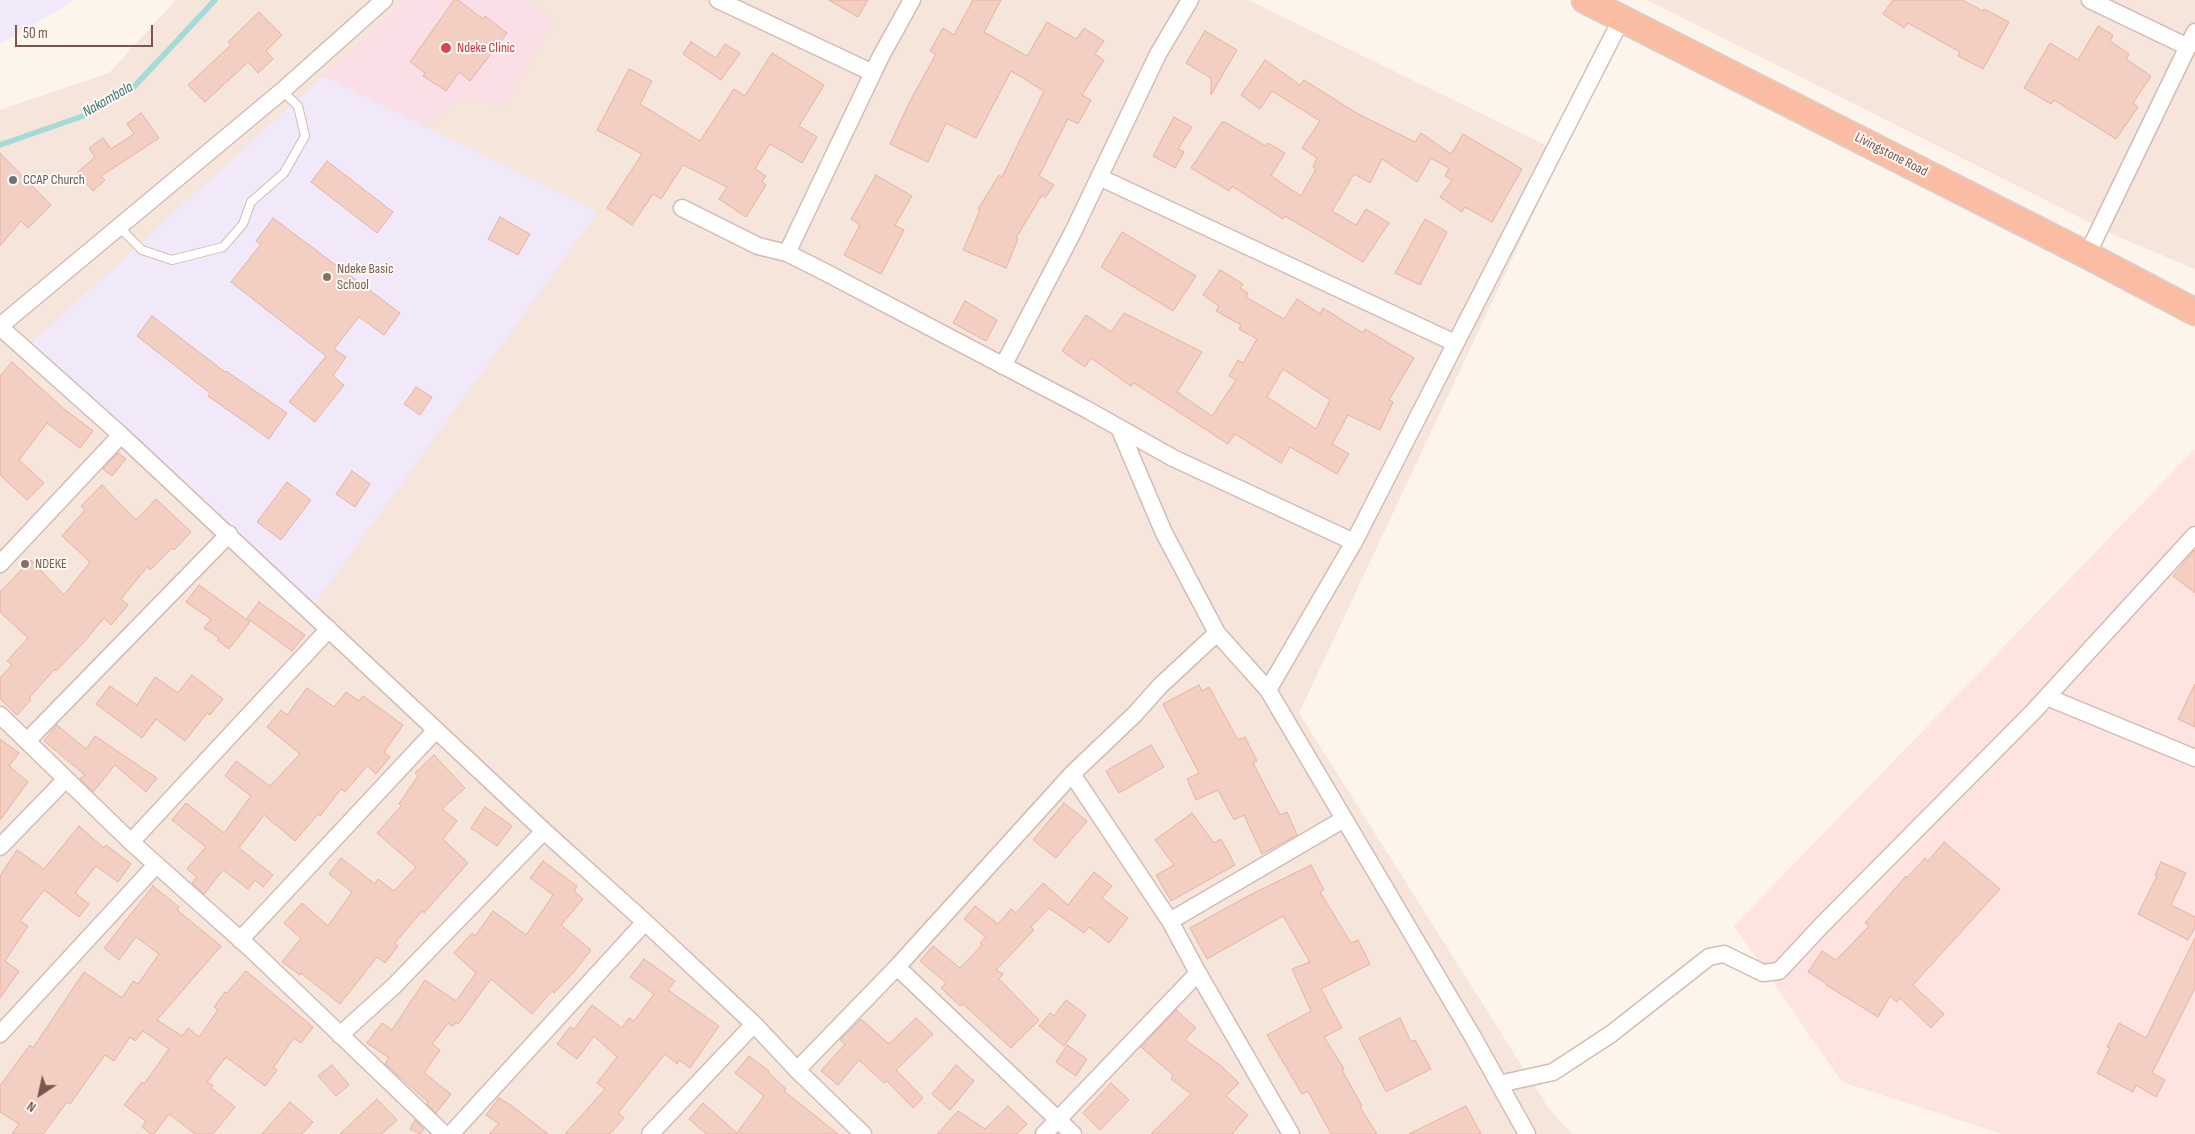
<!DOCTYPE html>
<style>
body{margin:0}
#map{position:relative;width:2195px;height:1134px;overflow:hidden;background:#fdf4ec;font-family:"Sofia Sans Condensed",sans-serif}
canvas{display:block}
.north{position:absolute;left:15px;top:1069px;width:50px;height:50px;-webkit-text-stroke:4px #fff8f3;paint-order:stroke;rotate:214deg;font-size:14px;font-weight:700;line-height:20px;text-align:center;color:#7a564d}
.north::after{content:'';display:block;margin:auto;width:18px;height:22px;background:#7a564d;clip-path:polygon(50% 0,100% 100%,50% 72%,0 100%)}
.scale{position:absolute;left:15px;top:25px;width:138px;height:22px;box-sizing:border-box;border:2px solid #7a564d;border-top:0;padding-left:6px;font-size:15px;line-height:18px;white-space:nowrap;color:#7a564d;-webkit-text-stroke:4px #fff8f3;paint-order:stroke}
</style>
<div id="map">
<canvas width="2195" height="1134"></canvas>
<div class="north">N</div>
<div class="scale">50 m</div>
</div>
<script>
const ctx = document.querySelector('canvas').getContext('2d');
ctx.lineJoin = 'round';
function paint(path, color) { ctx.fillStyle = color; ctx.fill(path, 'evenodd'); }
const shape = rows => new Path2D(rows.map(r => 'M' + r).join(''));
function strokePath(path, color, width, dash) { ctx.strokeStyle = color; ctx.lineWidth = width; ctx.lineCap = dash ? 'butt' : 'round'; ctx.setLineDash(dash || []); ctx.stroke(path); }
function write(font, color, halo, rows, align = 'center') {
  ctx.font = font + ' "Sofia Sans Condensed",sans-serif'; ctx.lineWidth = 4; ctx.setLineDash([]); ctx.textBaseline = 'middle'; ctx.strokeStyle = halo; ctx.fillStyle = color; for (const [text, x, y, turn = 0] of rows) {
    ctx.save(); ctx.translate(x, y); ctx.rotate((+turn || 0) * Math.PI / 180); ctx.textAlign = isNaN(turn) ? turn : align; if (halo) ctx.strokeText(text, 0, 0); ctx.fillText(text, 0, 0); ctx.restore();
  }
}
paint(shape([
 [176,0,1248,0,1562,153,1299,713,1549,1109,1572,1134,0,1134,0,110,109,73],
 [1647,0,2195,0,2195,269,2121,238]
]), '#f5e5da');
paint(shape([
 [2195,449,2195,1134,2002,1134,1842,1082,1734,926]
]), '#fde4e0');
paint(shape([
 [0,0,75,0,0,44],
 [323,76,598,212,314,605,31,343]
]), '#f1e8fa');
paint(shape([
 [407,0,526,0,555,20,503,106,462,98,425,126,323,76]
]), '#fbdfe6');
strokePath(shape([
 [0,145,83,116,131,90,215,0]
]), '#a5dada', 5.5);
const building = shape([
 [454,0,458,0,483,19,485,16,507,33,470,81,459,72,446,91,423,76,425,73,410,62,454,0],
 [829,0,868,0,858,17,829,0],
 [973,0,1001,0,984,32,1027,56,1047,22,1076,39,1084,28,1104,41,1095,54,1104,60,1082,95,1091,100,1078,124,1068,119,1039,176,1054,185,1045,198,1042,195,1016,238,1018,239,1006,268,963,250,980,210,978,209,999,175,1002,177,1044,91,1011,71,976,138,946,123,928,162,890,144,909,103,936,54,930,51,943,28,954,35,973,0],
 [1893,0,1962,0,1983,11,1984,9,2009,22,1983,69,1958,56,1960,52,1908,23,1904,28,1883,14,1893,0],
 [259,12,282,35,266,51,273,59,258,73,248,62,205,102,188,85,231,45,228,42,259,12],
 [2098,26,2113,35,2110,41,2129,54,2126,59,2151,76,2133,103,2138,107,2116,139,2054,100,2051,104,2024,88,2050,43,2078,60,2098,26],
 [1205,31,1237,50,1211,95,1211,78,1186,63,1205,31],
 [691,42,716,58,725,44,740,53,721,80,683,54,691,42],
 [772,53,824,85,799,126,817,137,802,163,770,144,755,169,766,176,762,182,766,185,746,217,719,199,727,187,683,165,661,199,653,194,632,225,607,208,642,154,597,130,629,69,652,81,640,104,700,141,734,89,745,96,772,53],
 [1265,60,1300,85,1304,80,1358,114,1415,142,1421,133,1451,154,1463,134,1522,169,1492,222,1465,207,1462,212,1440,197,1452,180,1445,176,1449,168,1431,158,1417,182,1382,159,1370,183,1354,174,1332,211,1356,225,1366,209,1389,223,1363,262,1285,216,1283,219,1232,186,1229,191,1191,168,1222,122,1225,122,1266,146,1268,143,1285,153,1271,176,1301,196,1316,169,1313,167,1317,158,1302,148,1320,121,1272,91,1260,109,1241,95,1265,60],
 [141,113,159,138,101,176,105,180,93,191,77,173,95,157,89,148,103,138,111,149,134,134,127,124,141,113],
 [1174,117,1192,127,1178,149,1184,152,1175,168,1153,156,1174,117],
 [0,153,51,205,28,228,21,221,0,246,0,153],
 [327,161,393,212,377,233,311,182,327,161],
 [876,175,912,196,895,225,904,230,881,274,844,255,860,225,851,219,876,175],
 [500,217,530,234,518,255,488,239,500,217],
 [273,218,400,313,384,335,359,317,334,349,346,357,333,376,344,385,315,422,289,402,326,356,231,282,261,244,256,241,273,218],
 [1425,219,1447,232,1420,285,1395,273,1425,219],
 [1122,232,1196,276,1173,311,1101,267,1122,232],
 [1220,270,1243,284,1240,288,1248,293,1246,297,1284,319,1297,299,1320,314,1323,308,1363,333,1365,329,1414,358,1389,400,1393,402,1380,430,1348,415,1332,444,1349,454,1337,474,1290,447,1281,463,1235,434,1228,444,1134,383,1131,386,1091,358,1085,367,1062,351,1086,315,1111,332,1124,313,1202,352,1177,392,1212,416,1236,380,1229,376,1238,360,1243,363,1257,339,1239,329,1241,325,1216,311,1219,306,1203,295,1220,270],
 [1283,369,1330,400,1316,429,1267,397,1283,369],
 [965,301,997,320,986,341,953,323,965,301],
 [152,316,225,372,226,371,287,413,269,439,208,396,210,393,137,336,152,316],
 [12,362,64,409,93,431,80,448,47,423,19,460,44,483,27,500,0,475,0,376,12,362],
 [416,387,432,397,420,415,404,404,416,387],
 [118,453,126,459,112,476,103,469,118,453],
 [352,471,370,484,355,507,336,494,352,471],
 [287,482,311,500,281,540,257,522,287,482],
 [102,485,136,520,156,499,191,532,174,550,172,548,150,570,147,567,121,599,128,605,111,625,104,618,83,643,56,671,55,669,29,698,31,700,17,715,0,699,0,678,12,665,7,661,28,638,0,612,0,592,31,560,64,595,90,562,62,536,85,510,81,506,102,485],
 [2195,550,2195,593,2173,576,2195,550],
 [199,585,250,622,229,649,217,640,219,638,204,628,211,619,186,602,199,585],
 [259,602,305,635,292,651,247,618,259,602],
 [192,675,223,699,210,715,207,713,185,741,156,719,142,738,96,704,110,686,137,705,155,677,178,693,192,675],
 [2195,684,2195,727,2178,719,2195,684],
 [1199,685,1202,691,1209,687,1238,740,1245,737,1257,761,1253,763,1280,815,1287,812,1297,835,1262,854,1244,815,1234,820,1218,790,1196,800,1187,779,1199,773,1163,704,1199,685],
 [307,688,334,707,346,692,359,701,363,696,403,725,384,752,390,757,376,774,367,766,345,792,341,789,320,816,318,814,295,841,264,815,239,848,273,875,263,887,255,880,248,889,223,870,204,894,192,883,197,877,187,869,206,847,172,820,186,803,224,833,251,796,225,776,236,761,270,786,300,754,267,727,281,710,287,715,307,688],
 [57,725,86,749,95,736,157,778,146,792,115,765,93,792,80,779,85,775,44,741,57,725],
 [0,739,19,753,9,766,28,782,0,820,0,739],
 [1151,745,1164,767,1119,793,1106,771,1151,745],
 [434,755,465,788,442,809,457,821,443,839,468,863,424,913,422,911,395,943,398,946,385,963,377,957,340,1004,301,973,300,975,282,962,301,938,284,923,302,903,328,926,352,892,329,874,341,858,375,884,378,879,394,891,416,867,377,833,401,806,399,804,418,776,415,773,434,755],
 [1064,803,1087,821,1056,858,1033,840,1064,803],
 [485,807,512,826,497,846,471,828,485,807],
 [1192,813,1214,843,1221,839,1235,865,1171,901,1156,875,1174,865,1155,840,1192,813],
 [79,826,104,848,106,845,131,864,118,882,96,866,75,893,89,904,79,917,44,890,20,921,28,926,5,961,19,971,0,998,0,876,17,850,44,869,79,826],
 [1944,842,2000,889,1913,985,1944,1014,1931,1028,1900,998,1897,1002,1890,996,1878,1017,1826,985,1827,984,1808,972,1822,951,1836,960,1869,926,1865,923,1906,876,1907,878,1925,858,1928,861,1944,842],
 [543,861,577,886,574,891,583,899,561,925,591,950,573,973,554,993,552,991,532,1014,491,979,458,1024,456,1022,453,1026,448,1023,432,1044,440,1050,424,1073,451,1094,436,1113,427,1104,428,1102,385,1064,389,1058,367,1043,382,1023,392,1030,425,980,456,1001,476,973,454,953,472,933,475,936,493,911,526,935,553,895,530,878,543,861],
 [2161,862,2186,873,2171,905,2195,917,2195,928,2188,940,2138,914,2157,876,2155,875,2161,862],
 [1311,865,1324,890,1320,892,1351,943,1358,940,1370,964,1321,989,1342,1028,1324,1037,1344,1069,1342,1070,1362,1106,1360,1107,1377,1134,1331,1134,1308,1091,1302,1094,1267,1035,1311,1011,1292,969,1310,962,1283,916,1207,959,1190,928,1248,896,1311,865],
 [1094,872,1112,886,1102,898,1128,918,1109,943,1089,927,1084,933,1049,908,1031,927,1034,930,996,970,1003,974,999,979,1039,1020,1011,1048,963,1004,960,1006,941,988,946,983,920,961,933,946,960,968,982,945,980,943,986,937,964,919,975,906,998,924,1011,909,1016,913,1043,883,1068,905,1094,872],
 [153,886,179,907,177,910,221,946,157,1020,182,1036,188,1028,199,1037,218,1010,214,1007,225,992,227,993,246,971,313,1027,301,1043,294,1038,273,1068,277,1070,265,1086,226,1057,207,1082,213,1086,211,1088,235,1107,213,1134,195,1134,169,1114,154,1134,151,1134,142,1127,146,1121,124,1105,142,1082,144,1084,169,1049,143,1031,135,1041,130,1037,114,1061,105,1055,70,1104,67,1102,43,1134,12,1134,19,1124,0,1112,0,1086,30,1045,33,1048,84,972,122,998,133,981,138,984,159,954,136,937,119,960,104,948,153,886],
 [2195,938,2195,988,2152,1073,2165,1080,2156,1097,2136,1085,2133,1092,2097,1073,2110,1048,2107,1047,2119,1023,2146,1038,2195,938],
 [644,959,675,981,668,990,719,1026,690,1068,679,1060,677,1064,665,1054,618,1113,624,1118,610,1134,565,1134,605,1089,597,1083,617,1057,594,1036,577,1059,557,1044,570,1027,574,1029,592,1005,622,1028,629,1018,634,1021,654,994,630,977,644,959],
 [1066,1000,1086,1015,1064,1046,1039,1026,1050,1013,1054,1016,1066,1000],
 [1176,1010,1196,1028,1185,1040,1220,1065,1239,1083,1226,1096,1248,1115,1232,1134,1151,1134,1191,1094,1171,1079,1173,1075,1141,1047,1176,1010],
 [916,1018,933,1034,896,1070,923,1098,913,1108,887,1081,884,1083,859,1060,838,1085,821,1071,845,1044,840,1040,861,1019,889,1044,916,1018],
 [1400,1018,1411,1042,1415,1040,1431,1069,1386,1092,1359,1038,1400,1018],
 [1067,1045,1087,1059,1076,1076,1056,1062,1067,1045],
 [749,1056,769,1071,768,1072,786,1089,784,1091,838,1134,706,1134,689,1119,703,1103,737,1133,764,1096,735,1073,749,1056],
 [332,1065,349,1085,336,1096,318,1076,332,1065],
 [956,1065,974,1081,950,1110,932,1094,956,1065],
 [1111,1083,1129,1100,1100,1130,1083,1113,1111,1083],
 [499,1098,512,1106,548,1134,489,1134,499,1124,486,1115,499,1098],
 [377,1099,397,1120,382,1134,340,1134,377,1099],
 [290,1102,313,1122,302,1134,262,1134,290,1102],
 [1008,1106,1027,1124,1017,1134,937,1134,958,1111,985,1129,1008,1106],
 [1466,1106,1481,1134,1409,1134,1466,1106],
 [415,1120,424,1129,420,1134,410,1129,415,1120]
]);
paint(building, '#f3cfc3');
strokePath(building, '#e6b3a3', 1);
const service = shape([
 [118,226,142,250,172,260,223,247,243,224,251,202,284,173,305,136,298,106,282,91]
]);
const minor = shape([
 [718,0,873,73],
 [2090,0,2188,47],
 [1099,177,1455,343],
 [682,208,758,246,787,253,821,270,1086,409,1173,458,1354,542],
 [787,253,881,56,912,0],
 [2087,255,2195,32],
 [0,326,282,91,384,0],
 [0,327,121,435,544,831,645,922,754,1024,797,1070,863,1134],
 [1003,366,1073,232,1158,54,1190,0],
 [0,564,121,435],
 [1217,633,1268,690],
 [2047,697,2195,758],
 [0,715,131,842,251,949,444,1134],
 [27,741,229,534],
 [1072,774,1135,714,1160,686,1217,633,1164,533,1120,430],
 [131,842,329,629],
 [0,847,66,779],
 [1170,921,1344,819],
 [240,940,436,730],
 [897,967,1073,1134],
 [1198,973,1291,1134],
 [0,1034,156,865],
 [340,1035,394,986,544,831],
 [797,1070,897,967,1072,774,1170,921,1198,973,1044,1134],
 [1499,1084,1553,1072,1611,1034,1709,957,1724,954,1763,973,1779,971,1822,925,2033,712,2195,535],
 [451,1134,645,922],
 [650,1134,754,1024],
 [1527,1134,1473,1037,1268,690,1354,542,1622,18]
]);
const trunk = shape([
 [1585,0,2087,255,2195,312]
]);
strokePath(service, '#d3bcb3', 10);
strokePath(minor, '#d3bcb3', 19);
strokePath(trunk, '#dad0cd', 29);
strokePath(service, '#fff', 8);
strokePath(minor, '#fff', 16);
strokePath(trunk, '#fabda3', 26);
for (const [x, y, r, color] of [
 [446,48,6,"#e0444e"],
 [13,180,5,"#6b7280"],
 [327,277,5,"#8d6e63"],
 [25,564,5,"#8d6e63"]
]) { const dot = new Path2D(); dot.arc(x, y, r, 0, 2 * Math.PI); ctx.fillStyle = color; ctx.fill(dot); strokePath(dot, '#fff8f3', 2); }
write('14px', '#be3a42', '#fff8f3', [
 ["Ndeke Clinic",457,48]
], 'left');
write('14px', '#7a564d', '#fff8f3', [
 ["Livingstone Road",1891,155,27]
]);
write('14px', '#5b616d', '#fff8f3', [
 ["CCAP Church",23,180]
], 'left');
write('14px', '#785e54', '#fff8f3', [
 ["Ndeke Basic",337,269],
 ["School",337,285],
 ["NDEKE",35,564]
], 'left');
write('italic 15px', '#3c7677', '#fff8f3', [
 ["Nakambala",108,100,-30]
]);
</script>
